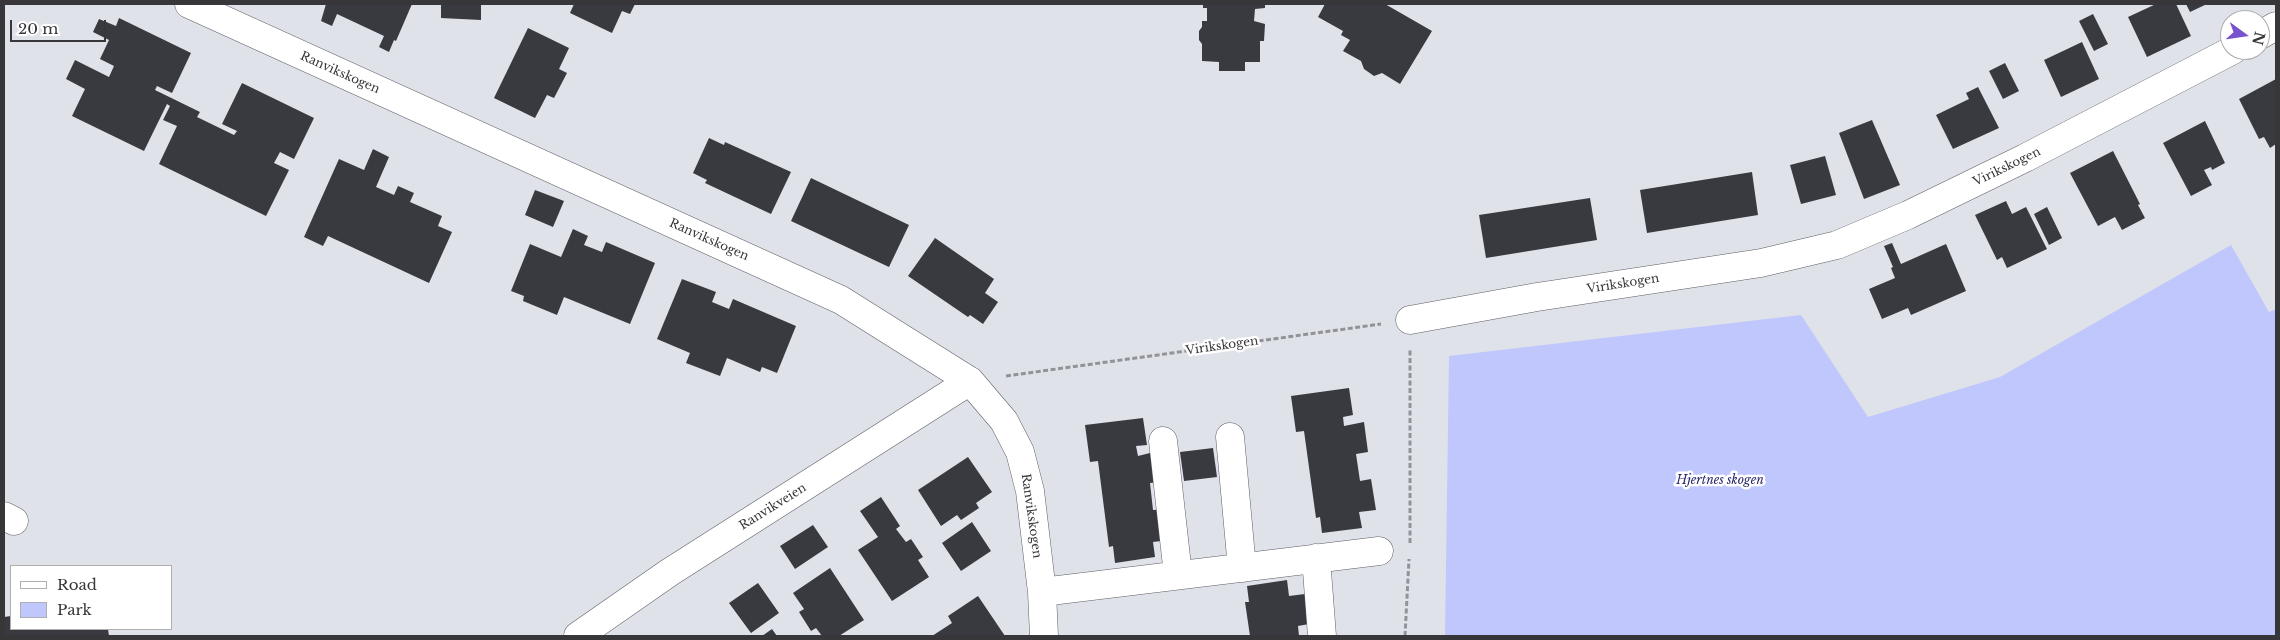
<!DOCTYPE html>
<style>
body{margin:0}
#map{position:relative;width:2280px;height:640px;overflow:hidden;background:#e0e2ea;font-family:"Libre Baskerville",serif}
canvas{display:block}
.frame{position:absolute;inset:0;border:5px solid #37373a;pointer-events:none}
.legend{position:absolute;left:10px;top:565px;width:162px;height:65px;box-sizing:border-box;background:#fff;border:1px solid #afafb0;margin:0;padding:6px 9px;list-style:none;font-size:15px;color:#37373a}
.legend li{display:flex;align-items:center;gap:10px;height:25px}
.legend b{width:25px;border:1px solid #afafb0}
.north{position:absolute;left:2220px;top:10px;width:50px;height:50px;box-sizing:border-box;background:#fff;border:1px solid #afafb0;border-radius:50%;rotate:104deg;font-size:14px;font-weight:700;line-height:20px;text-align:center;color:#37373a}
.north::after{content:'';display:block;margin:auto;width:18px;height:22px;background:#7953cd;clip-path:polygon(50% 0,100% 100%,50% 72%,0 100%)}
.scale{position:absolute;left:10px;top:20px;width:96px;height:22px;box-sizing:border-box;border:2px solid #37373a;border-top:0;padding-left:6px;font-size:15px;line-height:18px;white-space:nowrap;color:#37373a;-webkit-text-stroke:4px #fff;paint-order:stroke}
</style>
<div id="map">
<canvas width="2280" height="640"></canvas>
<div class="frame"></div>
<ul class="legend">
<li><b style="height:6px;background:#fff"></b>Road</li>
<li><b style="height:14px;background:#c0c7fc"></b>Park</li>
</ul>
<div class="north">N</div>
<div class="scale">20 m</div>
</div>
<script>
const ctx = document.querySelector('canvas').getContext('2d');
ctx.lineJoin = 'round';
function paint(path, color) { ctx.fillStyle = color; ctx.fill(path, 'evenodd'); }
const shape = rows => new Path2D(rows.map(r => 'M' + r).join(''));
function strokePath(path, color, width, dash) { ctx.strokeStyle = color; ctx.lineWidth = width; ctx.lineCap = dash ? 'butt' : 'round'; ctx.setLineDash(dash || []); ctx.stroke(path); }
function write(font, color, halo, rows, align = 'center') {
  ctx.font = font + ' "Libre Baskerville",serif'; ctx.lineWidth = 5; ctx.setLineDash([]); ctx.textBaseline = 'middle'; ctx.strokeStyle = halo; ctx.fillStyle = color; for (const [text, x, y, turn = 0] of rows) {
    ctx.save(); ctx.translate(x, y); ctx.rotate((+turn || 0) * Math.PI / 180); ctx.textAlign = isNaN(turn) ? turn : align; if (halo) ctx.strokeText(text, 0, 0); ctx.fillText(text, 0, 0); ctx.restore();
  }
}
paint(shape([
 [2231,245,2269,312,2276,309,2276,636,1445,636,1449,356,1801,315,1868,417,2000,377]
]), '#c0c7fc');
paint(shape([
 [326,4,412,4,396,41,394,40,389,52,379,47,384,36,337,14,332,26,321,21],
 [441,4,481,4,481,20,441,18],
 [574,4,635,4,630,14,622,11,612,33,570,13],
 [1203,4,1265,4,1265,8,1255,9,1254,21,1265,24,1264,41,1260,41,1260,62,1245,62,1245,71,1219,71,1219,62,1202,61,1202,44,1199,40,1199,31,1202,27,1202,21,1207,21,1207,8,1203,8],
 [1325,4,1385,4,1432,31,1400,84,1382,73,1374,76,1364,69,1361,61,1343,51,1350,40,1341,35,1343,31,1318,17],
 [2156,4,2176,4,2191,36,2147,57,2128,17],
 [2186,4,2207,4,2190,12],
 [2093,14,2108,44,2094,51,2079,21],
 [119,18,191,53,172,93,157,86,155,90,200,112,197,117,234,135,237,131,222,124,242,83,314,118,294,159,280,152,274,163,289,170,266,216,159,164,177,126,163,120,170,106,167,104,144,151,72,116,85,89,66,79,75,60,109,77,114,66,100,59,109,40,93,32,99,19,116,26],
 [528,28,569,48,559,69,567,73,554,98,547,95,535,118,494,98],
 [2082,42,2099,79,2061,97,2044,60],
 [2005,63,2019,91,2003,99,1989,71],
 [2276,79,2276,144,2270,148,2264,137,2259,139,2239,99],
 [1978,87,1999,128,1953,149,1936,115,1969,99,1966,93],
 [1872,120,1900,185,1864,199,1839,133],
 [2205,121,2225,163,2212,170,2211,167,2204,170,2212,185,2191,196,2163,143],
 [709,138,724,145,725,142,791,172,771,214,705,183,707,180,693,173],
 [373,149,389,157,376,187,394,195,398,186,414,193,410,202,442,216,438,226,452,232,429,283,328,236,323,246,304,237,339,159,364,170],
 [2113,151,2140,204,2138,205,2145,218,2122,230,2115,217,2098,226,2070,173],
 [1825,156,1836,195,1801,204,1790,165],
 [1752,172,1758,215,1647,233,1640,190],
 [811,178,909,225,889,267,791,221],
 [535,190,564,201,553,227,525,215],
 [1590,198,1597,240,1486,258,1479,215],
 [2006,201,2012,214,2026,207,2047,249,2007,268,2002,257,1997,260,1975,215],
 [2047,207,2062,238,2049,245,2034,214],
 [573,229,588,236,584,245,602,252,606,242,655,263,630,324,564,297,557,315,523,301,524,296,511,291,530,244,561,257],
 [935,238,994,279,985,293,998,302,983,324,970,315,968,317,908,276],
 [1892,243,1901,264,1946,244,1966,291,1911,315,1908,308,1882,319,1869,289,1895,278,1891,268,1893,267,1884,246],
 [682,279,716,292,712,302,729,309,733,299,796,326,777,373,762,367,760,372,727,358,720,376,686,363,690,353,657,339],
 [1349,388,1353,415,1343,417,1344,426,1364,422,1368,452,1356,454,1360,481,1371,479,1376,510,1359,512,1362,528,1322,533,1320,517,1316,518,1304,431,1296,432,1291,396],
 [1143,418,1147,445,1136,446,1138,456,1158,451,1162,482,1150,483,1153,510,1165,509,1169,540,1153,542,1155,557,1115,563,1113,546,1109,547,1098,461,1090,462,1085,425],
 [1213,448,1217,477,1184,481,1180,452],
 [968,457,992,492,976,503,979,508,961,520,957,515,941,526,918,490],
 [881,497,900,526,896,529,906,542,911,539,923,557,918,560,929,577,892,601,858,550,878,537,860,511],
 [972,522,991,551,961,571,942,543],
 [813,525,828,547,795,569,780,546],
 [830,568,864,620,839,636,822,636,816,628,811,631,799,612,804,609,793,593],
 [1287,580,1289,596,1305,594,1309,624,1298,626,1299,636,1250,636,1245,602,1249,602,1247,586],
 [758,583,779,613,751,633,729,603],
 [978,596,1005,636,932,636,952,623,948,616],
 [11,616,11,629,108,629,109,636,4,636,4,617],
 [772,629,777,636,762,636]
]), '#393940');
const minor = shape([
 [189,4,841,300,970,381,1004,421,1020,452,1030,491,1042,592,1044,636],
 [2260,35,2276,26],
 [1410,320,1537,297,1761,263,1837,245,1908,215,2025,158,2233,50],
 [1230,437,1242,568],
 [1163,441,1178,575],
 [4,516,14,521],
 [1316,558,1322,636],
 [1042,592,1379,551],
 [578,636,670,572,970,381]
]);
strokePath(minor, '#5d5e65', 29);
strokePath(shape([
 [1006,376,1381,324],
 [1410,543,1410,350],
 [1405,636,1409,559]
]), '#929399', 3, [5, 2.5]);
strokePath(minor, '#fff', 28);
write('12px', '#37373a', '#fff', [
 ["Ranvikskogen",340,73,24],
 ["Virikskogen",2007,167,-26],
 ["Ranvikskogen",709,240,24],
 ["Virikskogen",1623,284,-9],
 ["Virikskogen",1222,346,-8],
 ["Ranvikveien",773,507,-32],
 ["Ranvikskogen",1031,516,82]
]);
write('italic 12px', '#2a296d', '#fff', [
 ["Hjertnes skogen",1720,481]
]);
</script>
